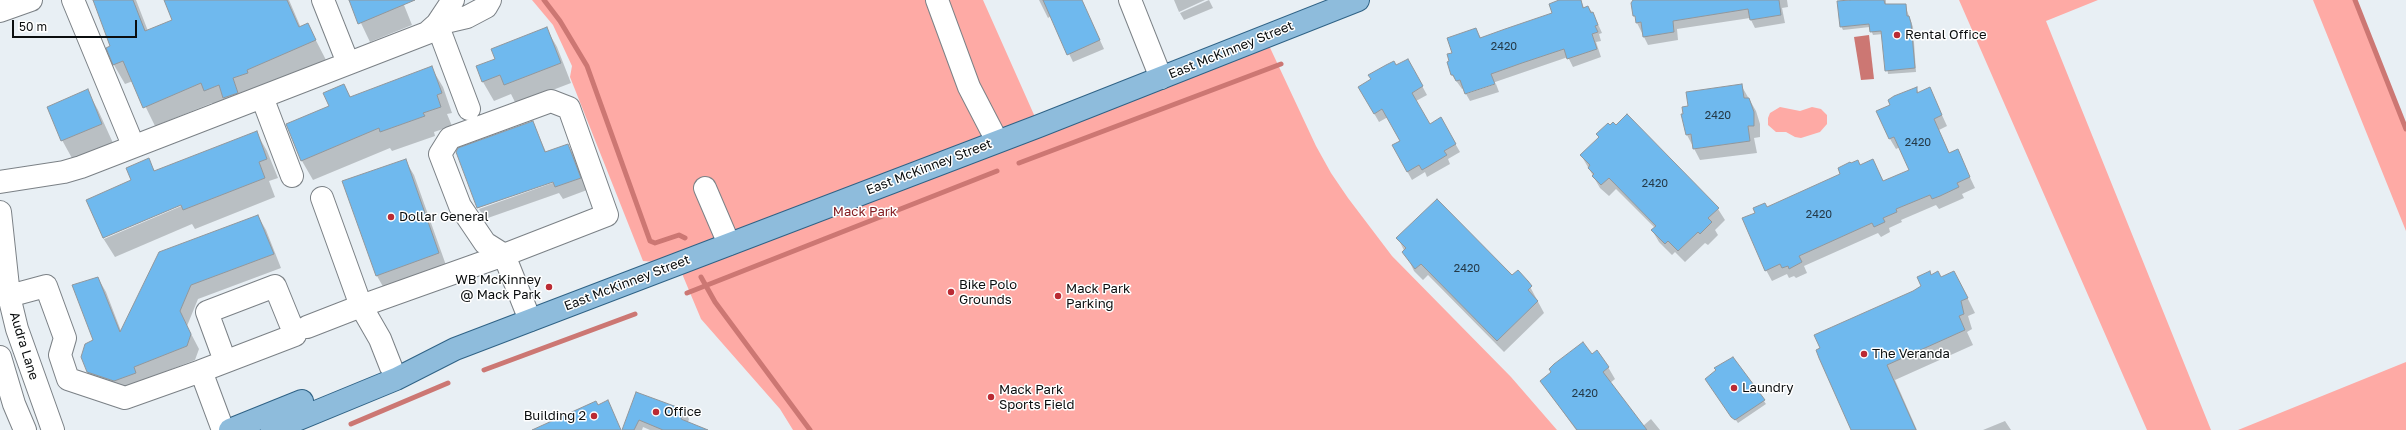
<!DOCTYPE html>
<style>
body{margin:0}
#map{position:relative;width:2406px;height:430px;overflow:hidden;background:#e8eff4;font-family:"Golos Text",sans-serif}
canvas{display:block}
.scale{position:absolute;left:12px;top:20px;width:125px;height:18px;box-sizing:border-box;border:2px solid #0b0e0f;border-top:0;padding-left:5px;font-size:12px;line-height:14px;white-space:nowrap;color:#0b0e0f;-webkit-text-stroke:3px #fff;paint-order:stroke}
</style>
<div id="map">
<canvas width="2406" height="430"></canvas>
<div class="scale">50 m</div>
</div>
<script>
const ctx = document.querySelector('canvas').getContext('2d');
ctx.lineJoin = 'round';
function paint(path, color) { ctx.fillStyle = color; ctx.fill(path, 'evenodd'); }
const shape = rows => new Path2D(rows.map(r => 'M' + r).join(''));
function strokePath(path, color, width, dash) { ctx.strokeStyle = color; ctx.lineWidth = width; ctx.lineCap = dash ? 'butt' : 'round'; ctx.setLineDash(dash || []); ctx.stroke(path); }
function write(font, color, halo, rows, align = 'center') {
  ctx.font = font + ' "Golos Text",sans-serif'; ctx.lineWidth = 3; ctx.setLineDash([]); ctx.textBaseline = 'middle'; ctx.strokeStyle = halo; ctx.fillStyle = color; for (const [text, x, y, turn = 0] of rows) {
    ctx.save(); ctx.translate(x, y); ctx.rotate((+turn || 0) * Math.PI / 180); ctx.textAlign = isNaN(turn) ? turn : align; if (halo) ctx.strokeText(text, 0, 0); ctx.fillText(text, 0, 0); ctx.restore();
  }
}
paint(shape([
 [532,0,983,0,1039,126,1265,37,1316,146,1331,173,1348,198,1392,256,1511,377,1557,430,793,430,780,409,701,319,678,264,643,261,570,77,572,66,553,25],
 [1959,0,2098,0,2046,21,2211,430,2147,430],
 [2313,0,2355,0,2406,129,2406,231],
 [1780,107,1800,111,1812,107,1821,109,1827,115,1827,124,1820,132,1801,138,1795,137,1786,132,1776,132,1768,125,1768,118,1770,113],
 [2406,362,2406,430,2238,430]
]), '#feaaa5');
paint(shape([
 [1869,35,1874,79,1861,80,1854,37]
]), '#cc7773');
paint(shape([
 [94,0,136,0,148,31,174,21,165,0,289,0,301,28,308,25,326,60,216,110,212,103,155,126,133,81,125,84,114,65,108,48,112,46],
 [350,0,402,0,412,25,370,42],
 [1039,0,1070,0,1089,16,1104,49,1073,62,1051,16,1048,18],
 [1174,0,1205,0,1179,12],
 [1209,0,1213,8,1184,20,1180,13],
 [1562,0,1581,0,1584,8,1588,7,1593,13,1602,33,1599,34,1601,41,1596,42,1601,57,1573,67,1568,57,1466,92,1464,88,1462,89,1452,75,1453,53,1476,29,1481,38,1553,14],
 [1634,0,1789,0,1787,0,1788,7,1782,8,1785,23,1755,28,1750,18,1677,29,1678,40,1648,45,1637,23],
 [1850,0,1886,0,1886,5,1905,5,1913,27,1916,72,1888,74,1883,34,1873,35,1870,27,1843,30,1841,26],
 [546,28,557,47,571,83,516,104,511,94,494,101,483,82,496,59],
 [1408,60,1427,95,1416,101,1429,125,1441,119,1460,152,1448,159,1450,164,1434,173,1427,177,1425,172,1412,180,1393,146,1401,141,1388,117,1379,122,1359,87],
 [431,67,443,87,452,113,447,114,452,126,434,132,435,136,392,151,390,148,313,180,302,161,287,124,330,106,344,86,351,98],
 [1496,84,1499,92,1470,101,1466,94],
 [1741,85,1756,111,1760,124,1760,137,1754,138,1757,153,1700,160,1687,135,1684,115,1689,107],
 [1916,88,1919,93,1930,89,1947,126,1939,130,1949,153,1957,150,1975,188,1962,194,1964,198,1939,209,1936,205,1901,220,1902,222,1889,228,1890,232,1881,237,1878,233,1804,266,1807,273,1796,278,1794,276,1789,278,1787,274,1772,281,1766,270,1756,213,1873,161,1884,182,1910,171,1900,147,1896,149,1890,139,1878,112,1891,106],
 [87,90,98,110,113,143,73,160,62,140],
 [533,122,546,152,568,145,575,157,587,190,563,199,559,193,485,219,479,209,558,181,557,179,478,208,457,152],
 [256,132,267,151,278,178,269,181,275,197,195,229,192,224,115,257,103,238,88,200,132,181,148,160,155,171],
 [185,202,186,204,104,239,104,236],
 [1581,155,1718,209,1725,220,1715,230,1718,235,1708,245,1705,243,1685,262,1675,252,1672,255,1659,242,1652,230,1655,228,1616,189,1609,196,1600,188],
 [405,160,414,175,447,268,385,290,377,276],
 [258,216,266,230,281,268,198,299,187,326,199,349,195,360,141,381,144,387,96,386,88,372,95,341,98,278,106,292,121,331],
 [1398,238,1527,281,1544,313,1504,352,1428,275,1423,280,1414,271],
 [1931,276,1962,287,1975,313,1968,316,1972,329,1967,332,1973,345,1895,380,1917,430,1852,430,1913,292,1923,286],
 [1592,356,1608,367,1615,379,1610,383,1643,426,1651,419,1660,430,1576,430,1541,381],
 [1733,358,1766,404,1738,423,1709,383],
 [636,393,684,411,689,419,688,422,698,430,650,430,643,427,642,430,623,430],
 [2005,421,2011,430,1983,430]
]), '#0003');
strokePath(shape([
 [544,0,560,21,587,66,650,241,655,243,679,235,685,238],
 [2355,0,2406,129],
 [1019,163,1281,64],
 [701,277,715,302,810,430],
 [687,293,997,171],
 [484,370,635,314],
 [351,424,448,383]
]), '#cc7773', 5);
const building = shape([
 [93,0,133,0,145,31,172,20,164,0,287,0,299,27,308,23,316,40,247,70,248,73,233,78,238,93,223,98,219,85,204,91,201,83,143,108,123,61,113,65,106,48,110,46,93,0],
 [349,0,415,0,358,24,349,0],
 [1043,0,1082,0,1100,40,1067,55,1043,0],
 [1559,0,1581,0,1583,8,1588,6,1591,13,1593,12,1598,25,1595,26,1598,32,1592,34,1597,49,1567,59,1564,49,1522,63,1491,74,1495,84,1465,94,1460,80,1456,81,1453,75,1451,75,1447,62,1449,61,1447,54,1452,53,1447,38,1476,28,1480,38,1505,29,1552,13,1549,4,1559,0],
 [1633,0,1779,0,1781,15,1750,20,1748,9,1673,21,1674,32,1643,37,1641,22,1636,23,1635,16,1633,16,1631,3,1633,0],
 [1850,0,1884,0,1885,4,1906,4,1907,16,1909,16,1911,23,1915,68,1885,71,1881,31,1870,32,1869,24,1840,27,1837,1,1850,0],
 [547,27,561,63,504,85,500,75,482,82,476,66,495,59,491,49,547,27],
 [1408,59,1423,86,1412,93,1430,124,1441,117,1456,144,1444,151,1447,155,1429,166,1422,170,1419,165,1407,172,1392,145,1400,141,1382,109,1374,114,1358,87,1371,79,1368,75,1386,65,1394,61,1396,65,1408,59],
 [432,66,442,93,437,95,441,107,423,113,425,116,380,132,379,128,301,161,286,124,329,106,323,93,344,84,350,97,432,66],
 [1742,84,1744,98,1749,98,1754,112,1754,126,1748,126,1750,141,1693,149,1691,134,1686,135,1681,114,1683,114,1682,107,1688,106,1686,92,1742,84],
 [1917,87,1917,93,1930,87,1942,115,1934,119,1949,153,1958,149,1970,177,1957,183,1959,187,1940,196,1932,199,1930,195,1896,209,1897,212,1883,218,1885,222,1874,227,1872,223,1799,256,1802,262,1789,269,1788,266,1782,268,1780,264,1765,271,1742,218,1755,213,1753,208,1765,203,1767,207,1840,174,1838,168,1850,162,1851,163,1858,160,1860,165,1873,159,1883,181,1909,170,1894,137,1889,139,1876,111,1890,105,1888,100,1894,96,1917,87],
 [88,89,102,124,61,141,47,107,88,89],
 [1627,114,1719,208,1708,218,1712,222,1700,234,1698,232,1678,251,1668,241,1665,244,1651,230,1656,226,1609,178,1601,185,1592,176,1594,174,1588,168,1590,165,1580,155,1599,137,1596,134,1608,123,1610,125,1613,122,1616,125,1627,114],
 [533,121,545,152,568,144,581,178,555,187,553,182,477,208,456,152,458,148,533,121],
 [257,131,267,159,259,162,265,178,183,210,181,205,103,238,86,200,131,180,126,168,149,158,154,171,257,131],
 [406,159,439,253,376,276,342,181,406,159],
 [1437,199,1512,275,1518,270,1528,281,1532,286,1528,290,1538,301,1497,341,1421,264,1415,269,1402,252,1406,248,1396,238,1437,199],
 [258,215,274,254,191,285,180,311,191,334,187,346,134,367,136,373,114,381,87,372,81,357,85,344,93,340,72,285,98,277,120,332,159,252,258,215],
 [1930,271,1931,275,1938,271,1941,277,1954,271,1968,298,1961,301,1964,314,1959,316,1965,330,1887,365,1916,430,1851,430,1819,358,1816,350,1820,348,1814,335,1913,291,1921,286,1917,277,1930,271],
 [1583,342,1592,354,1597,350,1609,367,1603,372,1647,430,1577,430,1540,381,1551,372,1549,369,1554,364,1583,342],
 [1733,357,1765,400,1735,420,1731,417,1705,379,1716,370,1714,368,1733,357],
 [636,392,685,410,681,419,708,430,663,430,639,420,634,430,622,430,636,392],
 [608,400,621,430,532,430,596,401,598,405,608,400]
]);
paint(building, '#6fb9ee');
strokePath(building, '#91979c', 1);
const minor = shape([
 [73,0,133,145],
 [323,0,348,63],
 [937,0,969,87,997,141],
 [1130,0,1161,78],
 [0,11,31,0],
 [437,24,469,109],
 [437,24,467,17,486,7,490,0],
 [262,97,292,176],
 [0,182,64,172,81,167,427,33,437,24,453,0],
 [705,188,729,244],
 [322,198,361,306,380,339,391,367],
 [0,212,9,296,17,329,53,430],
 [9,296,46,286,65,338,60,355,68,379,125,398,201,371,223,430],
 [307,327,361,306,504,255,607,215,569,108,551,101,450,138,440,154,460,206,485,243,504,255,530,320],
 [0,357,14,404,25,430],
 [201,371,295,335,275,286,207,312,225,361]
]);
const major = shape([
 [230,430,302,401],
 [272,430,396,379,455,349,1039,126,1358,0]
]);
strokePath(minor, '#7b8186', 24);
strokePath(major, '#2f6285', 24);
strokePath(minor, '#fff', 22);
strokePath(major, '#8ebcdc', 22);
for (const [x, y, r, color] of [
 [1897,35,4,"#ba2a33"],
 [391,217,4,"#ba2a33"],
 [549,287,4,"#ba2a33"],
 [951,292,4,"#ba2a33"],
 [1058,296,4,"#ba2a33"],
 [1864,354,4,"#ba2a33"],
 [1734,388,4,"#ba2a33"],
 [991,397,4,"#ba2a33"],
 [656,412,4,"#ba2a33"],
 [594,416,4,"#ba2a33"]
]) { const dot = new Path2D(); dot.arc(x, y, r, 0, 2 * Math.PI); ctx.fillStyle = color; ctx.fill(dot); strokePath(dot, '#fff', 1.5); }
write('11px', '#243947', null, [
 ["2420",1504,47],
 ["2420",1718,116],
 ["2420",1918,143],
 ["2420",1655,184],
 ["2420",1819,215],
 ["2420",1467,269],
 ["2420",1585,394]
]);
write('13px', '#0b0e0f', '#fff', [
 ["Rental Office",1905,35],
 ["Dollar General",399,217],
 ["WB McKinney",541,280,"right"],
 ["@ Mack Park",541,295,"right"],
 ["Bike Polo",959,285],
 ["Grounds",959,300],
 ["Mack Park",1066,289],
 ["Parking",1066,304],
 ["The Veranda",1872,354],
 ["Laundry",1742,388],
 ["Mack Park",999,390],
 ["Sports Field",999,405],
 ["Office",664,412],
 ["Building 2",586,416,"right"]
], 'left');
write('13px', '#0b0e0f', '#fff', [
 ["East McKinney Street",1231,50,-22],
 ["East McKinney Street",929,167,-21],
 ["East McKinney Street",627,283,-21],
 ["Audra Lane",24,346,73]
]);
write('13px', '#851f24', '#fff', [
 ["Mack Park",865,212]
]);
</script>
